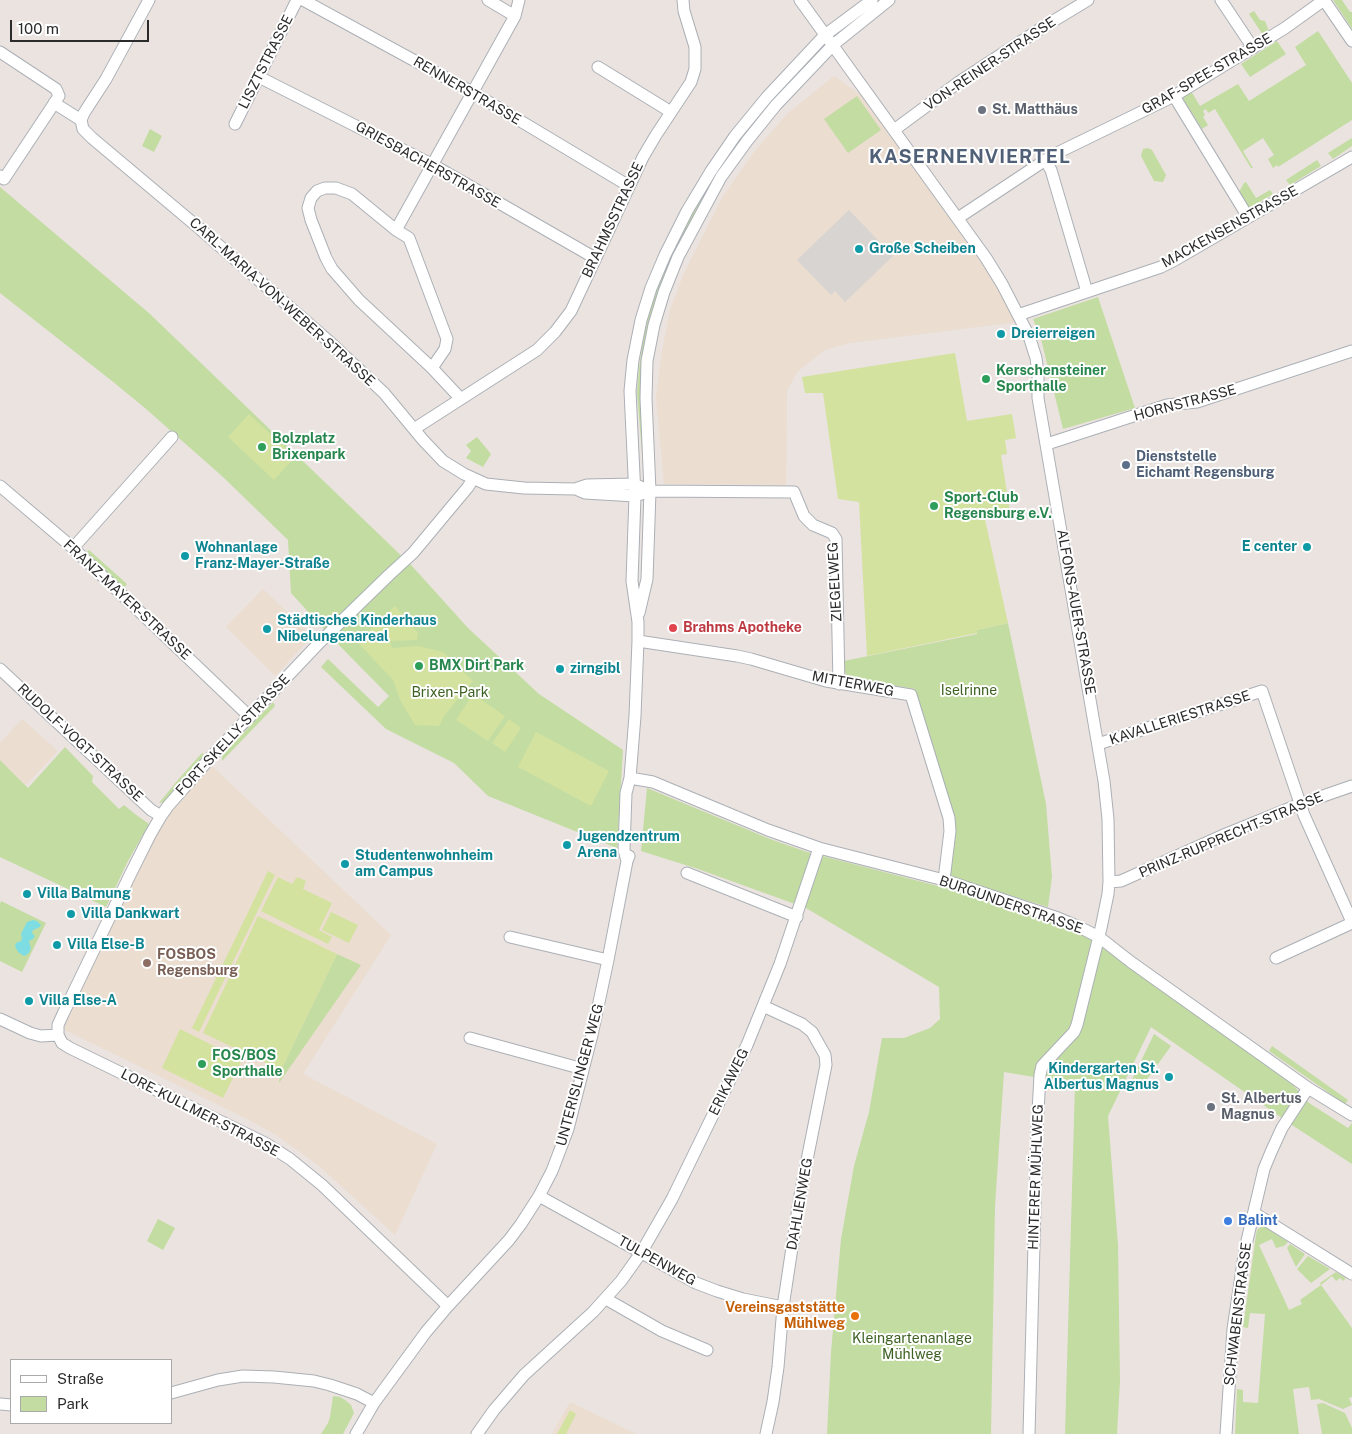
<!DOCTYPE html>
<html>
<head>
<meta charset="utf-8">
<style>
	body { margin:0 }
	#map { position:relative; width:1352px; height:1434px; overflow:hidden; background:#ebe3df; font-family:"Public Sans",sans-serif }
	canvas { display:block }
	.legend { position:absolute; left:10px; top:1359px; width:162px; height:65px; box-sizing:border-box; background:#fff; border:1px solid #aaa; margin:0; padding:6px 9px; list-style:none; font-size:15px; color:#2b2b2b }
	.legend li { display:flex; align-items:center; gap:10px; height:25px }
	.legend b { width:25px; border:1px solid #aaa }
	.scale { position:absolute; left:10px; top:20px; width:139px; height:22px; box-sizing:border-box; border:2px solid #2b2b2b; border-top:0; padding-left:6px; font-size:15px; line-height:18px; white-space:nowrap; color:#2b2b2b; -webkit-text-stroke:4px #fff; paint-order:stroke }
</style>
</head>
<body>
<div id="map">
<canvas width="1352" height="1434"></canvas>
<ul class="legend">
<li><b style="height:6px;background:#fff"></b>Straße</li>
<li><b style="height:14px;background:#c2dca2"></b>Park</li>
</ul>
<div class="scale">100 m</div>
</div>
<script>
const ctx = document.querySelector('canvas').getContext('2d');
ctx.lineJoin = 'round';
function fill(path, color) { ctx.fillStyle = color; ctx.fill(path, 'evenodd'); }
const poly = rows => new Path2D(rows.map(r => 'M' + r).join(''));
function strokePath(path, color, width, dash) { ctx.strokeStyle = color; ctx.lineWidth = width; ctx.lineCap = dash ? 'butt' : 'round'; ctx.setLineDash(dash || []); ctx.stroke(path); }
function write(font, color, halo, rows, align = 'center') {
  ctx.font = font + ' "Public Sans",sans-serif'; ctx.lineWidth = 4; ctx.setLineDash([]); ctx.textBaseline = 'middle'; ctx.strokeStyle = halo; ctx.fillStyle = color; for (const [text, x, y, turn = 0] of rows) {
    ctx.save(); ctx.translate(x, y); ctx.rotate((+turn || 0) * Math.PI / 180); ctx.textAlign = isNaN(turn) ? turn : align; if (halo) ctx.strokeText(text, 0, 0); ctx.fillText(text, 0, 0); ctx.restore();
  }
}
const education = poly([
	[834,76,861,95,1003,293,1017,322,849,343,825,350,797,372,787,391,786,485,664,484,656,398,661,357,670,310,684,273,723,196,754,152,788,113],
	[263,589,312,636,275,676,226,627],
	[22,719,58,751,26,785,0,760,0,743],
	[211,765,391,935,303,1074,437,1144,395,1235,318,1165,276,1135,247,1119,65,1030,65,1022,158,830,177,803],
	[570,1402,636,1434,552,1434]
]);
const green = poly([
	[1333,0,1342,0,1350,12,1352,12,1352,29],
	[1254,11,1260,20,1265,21,1269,31,1263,35,1249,14],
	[1318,31,1352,83,1352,120,1278,167,1277,165,1273,168,1268,159,1274,155,1263,138,1243,151,1253,168,1251,168,1215,109,1208,113,1206,109,1203,111,1205,115,1203,117,1208,125,1202,129,1182,97,1191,91,1200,106,1238,84,1249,101,1306,65,1295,47],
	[1277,41,1286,54,1250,77,1241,64],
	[811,56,813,58,729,157,700,204,676,250,653,313,645,464,643,464,637,393,639,368,642,347,649,313,655,292,667,262,693,212,717,170,752,122],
	[857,96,881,130,848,153,824,119],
	[150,129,162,136,154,152,142,146],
	[1352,138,1352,146,1333,159,1328,153],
	[1148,148,1152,150,1166,175,1163,182,1154,181,1141,156,1143,149],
	[1317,160,1321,166,1290,185,1286,180],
	[1246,182,1256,198,1270,190,1273,194,1249,208,1239,192,1244,183],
	[0,187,150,314,412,566,468,628,539,694,623,750,617,848,488,796,454,763,386,729,321,667,328,659,378,707,389,696,336,642,333,645,333,639,291,593,288,540,223,477,145,408,112,381,0,293],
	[1098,297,1135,408,1063,429,1041,339,1033,319],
	[477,437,491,454,483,467,466,458,471,451,466,445],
	[89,550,127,584,124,588,90,556,87,551],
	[1008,623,1046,804,1052,877,1048,907,950,877,956,832,954,819,915,689,847,677,845,672,844,661,977,634,977,630],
	[273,702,275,706,222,761,222,755],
	[65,747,93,776,92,782,119,809,124,805,135,814,149,824,128,861,106,907,0,857,0,760,28,788],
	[203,753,205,756,183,780,168,798,165,802,159,803,177,781,201,754],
	[647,788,770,839,807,852,984,898,1074,930,1089,938,1293,1085,1309,1103,1348,1128,1352,1123,1352,1164,1295,1127,1151,1027,1108,1116,1118,1245,1120,1381,1117,1434,1065,1434,1075,1084,1004,1072,995,1206,991,1434,827,1434,831,1352,841,1239,854,1166,869,1112,882,1038,904,1038,930,1028,940,1019,939,987,806,908,698,869,641,851],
	[1,901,46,923,22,972,0,961,0,904],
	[337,954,361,965,279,1083,281,1070],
	[1154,1034,1171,1046,1140,1089,1131,1082],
	[1272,1046,1348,1100,1345,1104,1269,1051],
	[158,1219,175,1228,163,1250,147,1241],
	[1261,1227,1266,1227,1288,1242,1284,1246,1276,1248,1272,1239,1259,1245,1289,1310,1302,1304,1300,1300,1321,1285,1320,1283,1336,1272,1346,1278,1343,1281,1340,1278,1336,1281,1332,1276,1321,1285,1352,1328,1352,1397,1349,1398,1352,1405,1343,1409,1319,1399,1311,1400,1309,1387,1293,1389,1299,1434,1235,1434,1237,1389,1243,1390,1243,1402,1258,1403,1265,1314,1250,1313,1248,1328,1243,1327,1256,1235,1257,1230],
	[1290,1244,1305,1254,1296,1267,1287,1248],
	[1308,1256,1330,1269,1311,1283,1297,1269],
	[333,1396,340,1397,345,1400,351,1405,354,1413,343,1434,321,1434,328,1423,330,1417],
	[1323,1403,1345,1413,1352,1428,1352,1434,1322,1434,1317,1404]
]);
const pitch = poly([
	[955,353,967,421,1012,414,1016,438,1005,440,1007,454,1001,455,1010,511,984,515,1008,623,977,630,977,633,867,656,859,502,838,499,823,393,805,393,802,377],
	[249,414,295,457,274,480,228,437],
	[395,606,418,633,417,640,390,641,392,648,418,646,443,652,473,681,444,716,439,726,415,725,400,700,393,680,357,642],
	[473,694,505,716,488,741,456,720],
	[509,719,521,728,505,752,492,743],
	[536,732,609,771,591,806,518,767],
	[268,871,275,875,199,1032,192,1028],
	[278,877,292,884,297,877,306,881,303,889,332,903,319,930,332,937,328,944,261,911],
	[331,912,358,925,349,943,322,930],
	[258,916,337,954,281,1070,203,1033],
	[180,1029,242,1060,223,1098,162,1068],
	[570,1410,576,1414,566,1434,557,1434]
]);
const plaza = poly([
	[849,210,893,256,845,302,835,291,831,295,797,260]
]);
const water = poly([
	[33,920,37,921,41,925,40,927,33,930,32,933,35,936,33,939,29,941,31,949,28,954,24,956,18,952,15,946,16,943,21,941,22,937,21,934,27,922]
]);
const minor = poly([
	[303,0,472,92,629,186],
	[488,0,515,16],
	[800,0,986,258,1002,284,1029,336,1036,358,1038,373,1038,398,1104,781,1108,819,1109,882,1108,894,1101,928,1077,1025,1074,1032,1042,1066,1040,1075,1037,1130,1029,1434],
	[1221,0,1253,48],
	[1324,0,1352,41],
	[0,52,56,89,59,96,4,179,0,176],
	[598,67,671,112],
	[259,77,433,165,595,258],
	[1174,96,1248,217],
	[54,103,81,120,83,129,92,138,199,228,332,344,384,393,423,440,443,461,464,474,486,484,524,488,575,489,587,485,634,484,650,491],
	[81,120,84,113,106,79,149,0],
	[235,124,297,0],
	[894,130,959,82,1040,29,1088,0],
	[1045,160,1051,170,1087,292],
	[325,188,336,188,352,194,396,230,409,238,447,339,445,349,432,368,359,300,332,269,326,258,311,220,308,208,311,198,317,191,325,188],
	[958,218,1053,155,1174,96,1285,28,1324,0],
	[396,230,515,16,519,0],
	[1018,315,1161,267,1175,260,1352,157],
	[432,368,461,399],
	[414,429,537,350,555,332,571,311,643,157,656,135,691,82,695,69,695,47,684,11,683,0],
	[1047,444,1167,405,1197,402,1352,351],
	[0,486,73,548,250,717],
	[578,490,585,493,635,496,650,491,794,492,804,516,813,525,832,533,836,539,839,684],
	[73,548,172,437],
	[639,613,647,579,650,491,646,398,647,361,654,325,664,292,678,257,721,177,747,141,776,105,833,45,889,0],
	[638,641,737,656,751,659,826,681,911,695,949,818,950,831,944,880],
	[0,669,151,810,161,816],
	[1098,744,1262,691,1304,815,1352,922],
	[630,778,653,782,768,830,819,848,944,880,1058,918,1077,926,1099,937,1131,962,1308,1088,1352,1115],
	[627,861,624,850,626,793,630,778,635,716,638,641,638,622,632,581,635,496,630,391,633,360,641,320,651,288,665,255,687,211,711,171,735,136,767,97,811,50,825,35,872,0],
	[687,873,797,917],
	[1109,882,1121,881,1226,834,1300,804,1352,786],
	[510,937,608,960],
	[1276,958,1352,923],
	[763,1006,802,1024,812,1032,825,1055,826,1065,800,1195,783,1307,778,1367,773,1402,766,1434],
	[0,1019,30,1033,41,1036,58,1035],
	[470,1038,583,1069],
	[539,1196,696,1283,717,1291,743,1299,783,1307],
	[1254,1213,1352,1274],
	[606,1299,662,1331,707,1350],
	[448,1306,322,1185,290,1159,265,1143,70,1048,62,1043,58,1035,58,1025,63,1014,130,875,150,835,161,816,168,806,211,757,320,642,389,575,413,553,468,487,473,479],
	[171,1393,218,1380,243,1376,274,1377,314,1381,330,1385,357,1394,374,1403],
	[0,1404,11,1405],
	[356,1434,374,1403,426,1332,448,1306,509,1240,521,1224,539,1196,552,1171,568,1129,592,1035,608,960,627,861,629,856],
	[477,1434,494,1410,524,1375,593,1312,621,1281,641,1253,672,1199,747,1045,780,964,819,848],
	[1226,1434,1233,1329,1245,1249,1264,1169,1271,1152,1282,1128,1308,1088]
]);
const markers = [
	[982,110,5,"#6b7280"],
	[859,249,5,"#0f9aa8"],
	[1001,334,5,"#0f9aa8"],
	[986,379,5,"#2e9e5b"],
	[262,447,5,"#2e9e5b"],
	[1126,465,5,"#5c6f8a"],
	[934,506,5,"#2e9e5b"],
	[1307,547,5,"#0f9aa8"],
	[185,556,5,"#0f9aa8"],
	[673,628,5,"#e0444e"],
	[267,629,5,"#0f9aa8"],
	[419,666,5,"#2e9e5b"],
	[560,669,5,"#0f9aa8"],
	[567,845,5,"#0f9aa8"],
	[345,864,5,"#0f9aa8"],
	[27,894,5,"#0f9aa8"],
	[71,914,5,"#0f9aa8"],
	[57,945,5,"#0f9aa8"],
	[147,963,5,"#8d6e63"],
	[29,1001,5,"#0f9aa8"],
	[202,1064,5,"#2e9e5b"],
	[1169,1077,5,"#0f9aa8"],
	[1211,1107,5,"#6b7280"],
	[1228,1221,5,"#3f7fe0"],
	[855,1316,5,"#e8710a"]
];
const streetNames = [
	["LISZTSTRASSE",266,62,-63],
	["VON-REINER-STRASSE",990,64,-34],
	["GRAF-SPEE-STRASSE",1207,74,-30],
	["RENNERSTRASSE",467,91,30],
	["GRIESBACHERSTRASSE",428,165,29],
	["BRAHMSSTRASSE",613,220,-65],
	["MACKENSENSTRASSE",1230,227,-29],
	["CARL-MARIA-VON-WEBER-STRASSE",282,302,42],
	["HORNSTRASSE",1185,403,-15],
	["ZIEGELWEG",835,582,-93],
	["FRANZ-MAYER-STRASSE",127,600,43],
	["ALFONS-AUER-STRASSE",1076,612,80],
	["MITTERWEG",853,684,11],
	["KAVALLERIESTRASSE",1180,718,-18],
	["FORT-SKELLY-STRASSE",233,735,-47],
	["RUDOLF-VOGT-STRASSE",80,743,43],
	["PRINZ-RUPPRECHT-STRASSE",1231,835,-23],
	["BURGUNDERSTRASSE",1011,905,19],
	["UNTERISLINGER WEG",580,1075,-75],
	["ERIKAWEG",729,1082,-64],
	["LORE-KULLMER-STRASSE",200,1113,27],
	["HINTERER MÜHLWEG",1036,1177,-88],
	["DAHLIENWEG",800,1204,-80],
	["TULPENWEG",657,1261,29],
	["SCHWABENSTRASSE",1238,1314,-83]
];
const worshipNames = [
	["St. Matthäus",992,110],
	["St. Albertus",1221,1099],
	["Magnus",1221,1115]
];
const cultureNames = [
	["Große Scheiben",869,249],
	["Dreierreigen",1011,334],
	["E center",1297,547,"right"],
	["Wohnanlage",195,548],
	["Franz-Mayer-Straße",195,564],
	["Städtisches Kinderhaus",277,621],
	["Nibelungenareal",277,637],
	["zirngibl",570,669],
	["Jugendzentrum",577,837],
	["Arena",577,853],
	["Studentenwohnheim",355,856],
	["am Campus",355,872],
	["Villa Balmung",37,894],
	["Villa Dankwart",81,914],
	["Villa Else-B",67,945],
	["Villa Else-A",39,1001],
	["Kindergarten St.",1159,1069,"right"],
	["Albertus Magnus",1159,1085,"right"]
];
const leisureNames = [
	["Kerschensteiner",996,371],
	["Sporthalle",996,387],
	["Bolzplatz",272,439],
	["Brixenpark",272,455],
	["Sport-Club",944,498],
	["Regensburg e.V.",944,514],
	["BMX Dirt Park",429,666],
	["FOS/BOS",212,1056],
	["Sporthalle",212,1072]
];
const serviceNames = [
	["Dienststelle",1136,457],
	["Eichamt Regensburg",1136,473]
];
const healthNames = [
	["Brahms Apotheke",683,628]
];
const parkNames = [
	["Iselrinne",969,691],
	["Brixen-Park",450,693],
	["Kleingartenanlage",912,1339],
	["Mühlweg",912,1355]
];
const educationNames = [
	["FOSBOS",157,955],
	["Regensburg",157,971]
];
const shopNames = [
	["Balint",1238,1221]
];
const foodNames = [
	["Vereinsgaststätte",845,1308],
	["Mühlweg",845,1324]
];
const districtNames = [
	["KASERNENVIERTEL",970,157]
];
fill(education, '#ebddd0');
fill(green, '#c2dca2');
fill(pitch, '#d4e29f');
fill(plaza, '#d8d4d1');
fill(water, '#7edde2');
strokePath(minor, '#abb0b6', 13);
strokePath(minor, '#fff', 11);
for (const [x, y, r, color] of markers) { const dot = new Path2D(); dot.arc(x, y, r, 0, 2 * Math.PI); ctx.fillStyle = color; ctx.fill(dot); strokePath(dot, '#fff', 2); }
write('14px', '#2b2b2b', '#fff', streetNames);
write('bold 14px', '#5b616d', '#fff', worshipNames, 'left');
write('bold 14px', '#0d838f', '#fff', cultureNames, 'left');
write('bold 14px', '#27864d', '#fff', leisureNames, 'left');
write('bold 14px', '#4e5e75', '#fff', serviceNames, 'left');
write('bold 14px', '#be3a42', '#fff', healthNames, 'left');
write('14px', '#3d6122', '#fff', parkNames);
write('bold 14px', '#785e54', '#fff', educationNames, 'left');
write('bold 14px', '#366cbe', '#fff', shopNames, 'left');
write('bold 14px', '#c56008', '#fff', foodNames, 'right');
ctx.letterSpacing = '1px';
write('bold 19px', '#506077', '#fff', districtNames);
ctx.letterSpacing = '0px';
</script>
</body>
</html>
